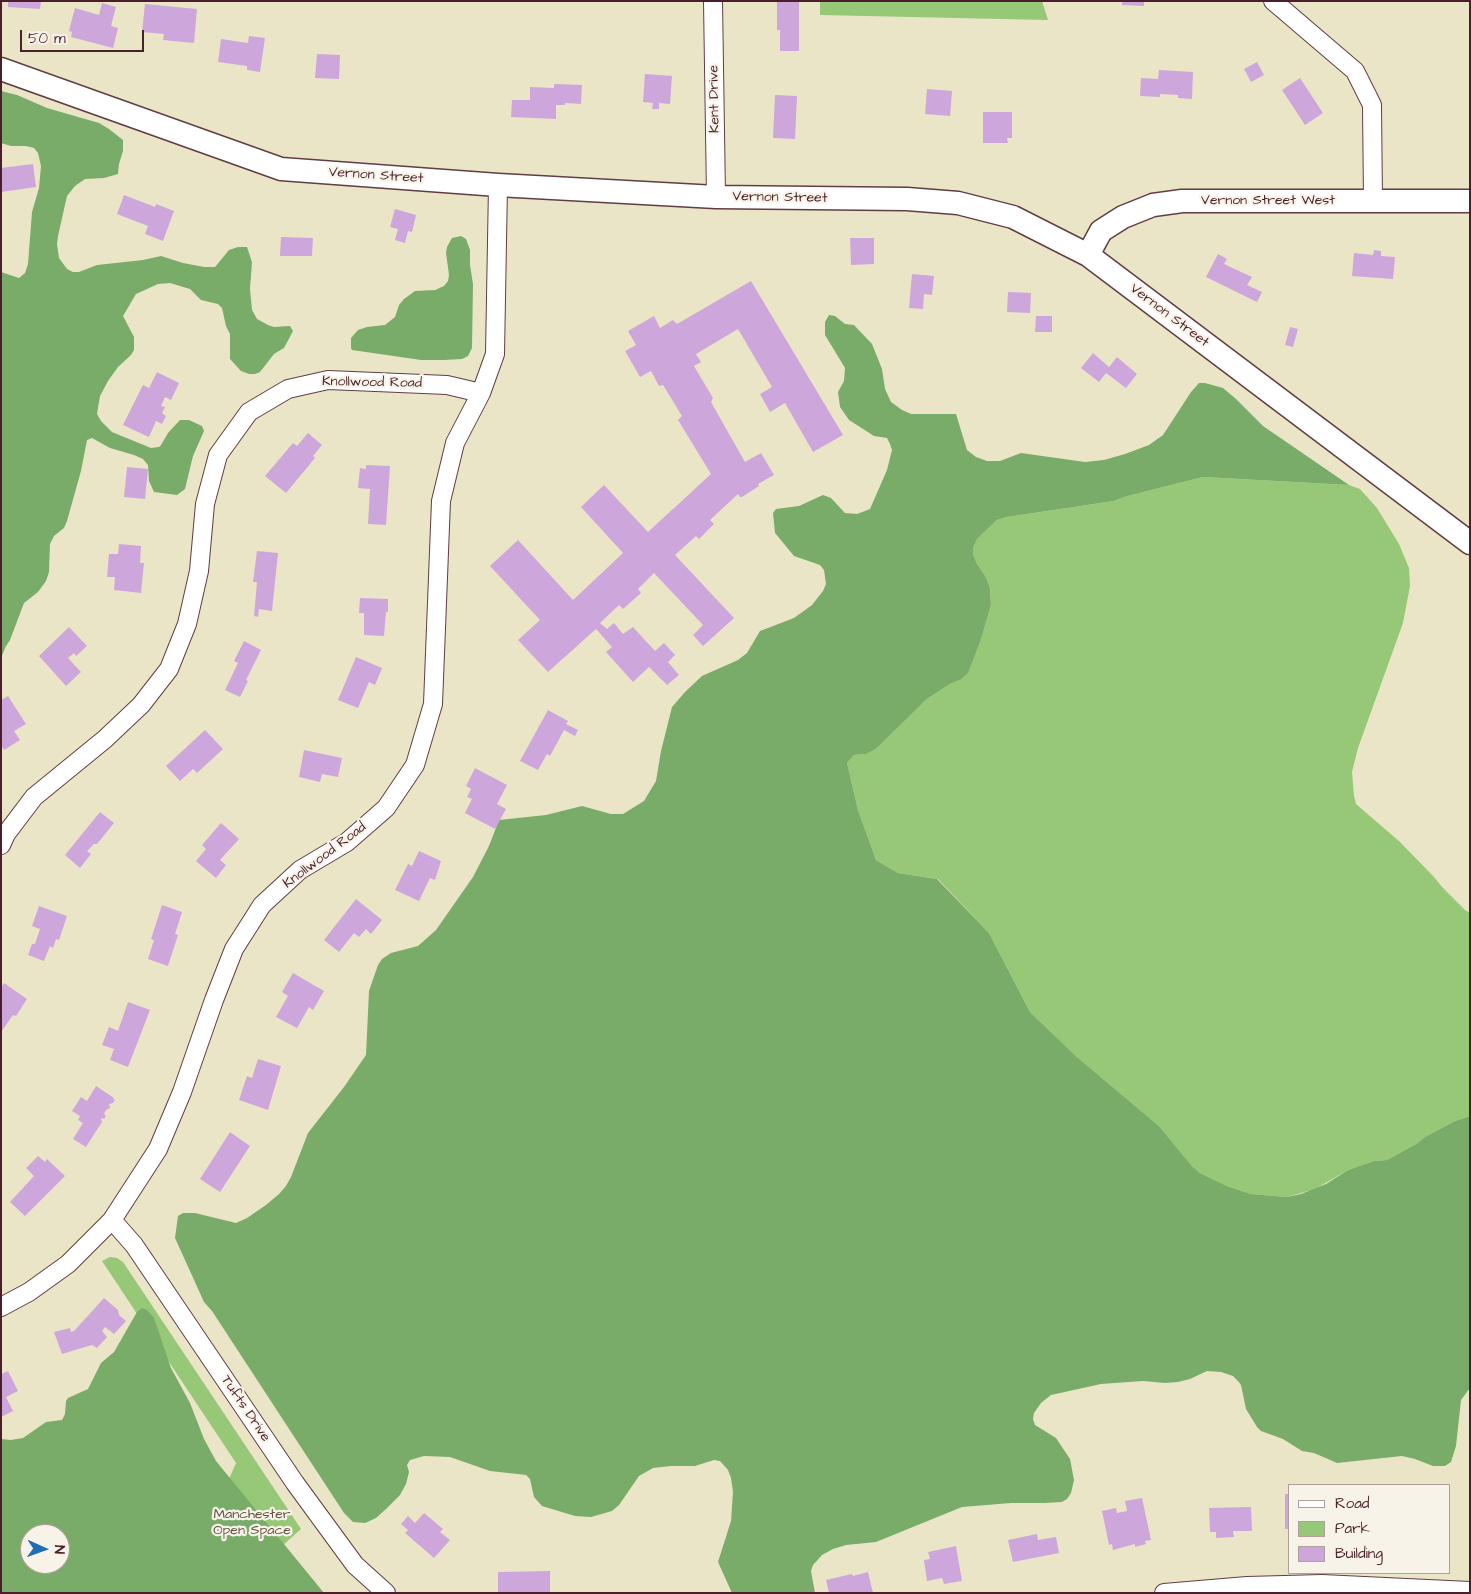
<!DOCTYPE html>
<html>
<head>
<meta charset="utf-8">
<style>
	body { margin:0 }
	#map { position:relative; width:1471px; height:1594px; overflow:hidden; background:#ebe5c8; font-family:"Architects Daughter",sans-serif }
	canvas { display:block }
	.frame { position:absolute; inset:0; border:2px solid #4a1f2b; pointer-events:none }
	.legend { position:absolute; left:1288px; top:1484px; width:162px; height:90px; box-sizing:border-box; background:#f7f3e8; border:1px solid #b29e9c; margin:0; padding:6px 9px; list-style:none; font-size:15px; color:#4a1f2b }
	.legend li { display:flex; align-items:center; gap:10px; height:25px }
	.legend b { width:25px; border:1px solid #b29e9c }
	.north { position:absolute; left:20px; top:1524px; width:50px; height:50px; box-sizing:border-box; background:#f7f3e8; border:1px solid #b29e9c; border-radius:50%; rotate:92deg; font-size:14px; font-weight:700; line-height:20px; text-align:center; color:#4a1f2b }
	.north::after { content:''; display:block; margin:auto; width:18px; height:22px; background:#1f6fb2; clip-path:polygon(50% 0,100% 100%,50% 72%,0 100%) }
	.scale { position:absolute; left:20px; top:30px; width:124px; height:22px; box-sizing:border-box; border:2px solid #4a1f2b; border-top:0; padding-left:6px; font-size:15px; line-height:18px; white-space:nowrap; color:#4a1f2b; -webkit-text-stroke:4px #f7f3e8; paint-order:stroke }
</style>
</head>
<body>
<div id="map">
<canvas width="1471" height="1594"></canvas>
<div class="frame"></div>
<ul class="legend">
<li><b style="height:6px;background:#fff"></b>Road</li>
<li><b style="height:14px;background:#97c877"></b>Park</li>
<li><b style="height:14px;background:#cda7db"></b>Building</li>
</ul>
<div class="north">N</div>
<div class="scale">50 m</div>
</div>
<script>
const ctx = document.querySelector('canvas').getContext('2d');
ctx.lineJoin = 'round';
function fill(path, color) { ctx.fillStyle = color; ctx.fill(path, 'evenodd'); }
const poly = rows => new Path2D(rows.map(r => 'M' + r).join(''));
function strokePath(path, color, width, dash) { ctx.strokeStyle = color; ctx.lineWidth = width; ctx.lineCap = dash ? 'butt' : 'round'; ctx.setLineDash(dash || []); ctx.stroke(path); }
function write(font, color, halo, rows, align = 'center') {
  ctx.font = font + ' "Architects Daughter",sans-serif'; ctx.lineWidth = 4.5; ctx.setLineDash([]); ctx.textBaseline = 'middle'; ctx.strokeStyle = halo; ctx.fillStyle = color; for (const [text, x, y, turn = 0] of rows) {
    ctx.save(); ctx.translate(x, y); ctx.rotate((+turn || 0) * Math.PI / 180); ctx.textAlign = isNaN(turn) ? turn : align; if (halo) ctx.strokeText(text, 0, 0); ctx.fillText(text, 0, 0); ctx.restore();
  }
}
const green = poly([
	[820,1,1042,1,1048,20,820,15],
	[1203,477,1349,485,1360,489,1377,508,1399,544,1409,568,1410,586,1403,623,1358,748,1352,772,1354,796,1356,804,1400,842,1434,877,1443,888,1465,910,1470,913,1470,1116,1455,1121,1425,1137,1416,1144,1387,1160,1374,1161,1348,1170,1315,1189,1287,1197,1251,1194,1227,1186,1200,1173,1192,1166,1159,1126,1077,1057,1030,1012,989,933,938,879,898,873,876,860,858,810,847,763,854,755,866,754,876,749,927,699,950,684,960,680,982,636,991,605,990,588,986,577,977,564,973,554,973,548,977,539,997,520,1007,517,1114,501,1124,497],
	[110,1257,117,1258,123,1262,301,1529,230,1593,1,1593,1,1578,192,1563,236,1463,102,1261]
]);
const forest = poly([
	[1,91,17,95,47,108,99,123,109,129,123,140,123,151,119,164,118,174,104,178,85,179,75,186,67,196,58,236,57,244,59,258,67,269,73,272,79,272,97,265,143,260,161,256,183,263,204,267,215,267,229,250,238,247,247,247,252,262,250,289,252,310,257,319,268,325,274,327,290,326,293,331,284,348,274,354,260,372,255,374,249,374,241,371,230,359,230,334,226,326,222,308,218,304,201,300,190,289,170,283,158,284,136,294,123,316,134,337,134,350,131,355,118,367,108,381,100,396,97,414,101,421,112,432,151,448,159,447,161,445,168,433,180,420,189,420,202,426,204,431,193,456,185,489,177,495,154,492,149,481,148,465,143,459,134,455,110,448,92,438,87,440,81,471,67,521,64,528,54,536,50,544,49,572,46,581,38,592,24,603,10,640,6,646,1,658,1,272,19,278,25,273,28,264,32,212,39,188,41,166,38,153,34,148,26,146,11,146,1,143],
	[461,236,466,239,470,250,470,265,473,284,472,348,468,356,462,359,444,360,421,360,352,350,351,348,351,338,358,330,367,327,385,325,395,317,399,305,404,299,415,291,435,290,444,286,448,281,449,275,446,253,447,247,452,238],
	[829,315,835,316,845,324,854,325,872,344,882,369,885,389,891,402,902,410,911,414,956,414,967,450,976,457,987,461,1000,461,1021,453,1085,462,1104,460,1125,454,1149,445,1163,435,1191,392,1199,383,1205,383,1223,388,1236,399,1263,426,1349,485,1203,477,1124,497,1114,501,1007,517,997,520,977,539,973,548,973,554,977,564,986,577,990,588,991,605,982,636,968,673,960,680,950,684,927,699,876,749,866,754,854,755,847,763,858,810,876,860,898,873,937,879,989,933,1030,1012,1077,1057,1159,1126,1192,1166,1200,1173,1227,1186,1251,1194,1287,1197,1301,1194,1326,1184,1348,1170,1374,1161,1387,1160,1416,1144,1425,1137,1455,1121,1470,1116,1470,1388,1461,1400,1456,1446,1451,1462,1445,1466,1433,1466,1415,1459,1402,1456,1337,1463,1314,1453,1302,1451,1283,1439,1261,1431,1257,1427,1246,1409,1241,1385,1238,1381,1233,1376,1221,1372,1207,1371,1190,1379,1178,1382,1165,1383,1143,1381,1101,1384,1051,1395,1041,1403,1034,1413,1033,1419,1035,1425,1056,1438,1070,1459,1074,1480,1071,1493,1067,1499,1062,1502,1044,1503,1011,1503,962,1507,876,1542,846,1545,833,1549,822,1555,813,1565,811,1571,815,1593,732,1593,718,1562,731,1521,733,1492,731,1478,728,1470,720,1461,714,1460,695,1466,671,1466,653,1468,639,1476,619,1505,612,1511,591,1517,575,1516,542,1506,534,1497,530,1479,526,1475,490,1471,450,1457,424,1456,410,1460,407,1465,409,1472,406,1484,400,1495,386,1509,376,1518,365,1523,353,1522,344,1513,212,1311,204,1302,175,1238,178,1216,183,1213,195,1213,236,1223,247,1218,266,1205,279,1194,286,1186,291,1177,308,1133,344,1087,366,1055,369,991,378,965,382,959,391,953,418,946,436,930,473,877,489,846,499,820,546,815,582,806,611,814,623,814,644,801,656,781,661,751,672,707,685,692,702,676,738,660,747,653,760,631,794,618,812,605,823,591,826,584,824,570,820,565,794,556,775,533,773,513,776,509,799,506,823,495,831,498,845,513,857,514,870,509,887,470,892,450,890,444,887,438,874,436,849,420,840,407,838,392,844,381,845,368,825,335,825,322],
	[142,1308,147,1310,154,1318,171,1368,190,1403,204,1439,216,1461,324,1593,1,1593,1,1439,11,1440,23,1438,46,1422,62,1420,65,1414,66,1401,68,1398,88,1389,101,1363,114,1352,137,1312],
	[30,1534,60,1534,60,1564,30,1564]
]);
const building = poly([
	[8,1,41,1,40,9,8,7],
	[777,1,799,1,799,51,780,51,780,30,777,30],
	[1122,1,1144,1,1144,6,1122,5],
	[102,3,116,7,111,26,118,28,113,48,71,37,72,32,69,31,75,8,99,15],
	[145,4,197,9,194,43,163,40,164,34,142,32],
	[249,36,265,38,260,72,247,70,247,66,218,62,221,39,248,43],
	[317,54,340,55,339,79,315,78],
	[1257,62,1264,75,1251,82,1244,69],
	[1159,70,1193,72,1192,99,1178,98,1178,95,1160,94,1160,97,1140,96,1141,78,1158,79],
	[645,74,672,76,670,104,659,103,659,109,652,109,653,103,643,102],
	[1300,78,1323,113,1305,125,1282,90],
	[554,84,582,85,581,104,565,103,565,105,556,105,556,119,511,117,512,100,530,100,530,87,554,88],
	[927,89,952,91,950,116,925,114],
	[775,95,797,96,795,139,773,138],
	[983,112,1012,112,1012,138,1007,138,1008,143,983,143],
	[33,164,36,187,1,192,1,168],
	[124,195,155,207,156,204,174,211,163,241,145,234,148,226,117,214],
	[395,209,416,215,412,232,408,231,405,243,395,240,398,229,390,227],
	[281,237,313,238,312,256,280,256],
	[850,238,874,238,874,264,851,265],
	[1374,250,1381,251,1381,256,1395,257,1393,279,1352,276,1354,253,1373,255],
	[1218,254,1227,259,1224,264,1252,277,1247,285,1262,292,1257,302,1206,277],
	[912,274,934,276,932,295,924,294,923,309,909,308],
	[751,281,843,435,813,452,785,403,770,412,760,394,772,387,738,329,696,354,701,362,694,366,713,398,711,402,745,462,761,453,774,475,758,484,759,486,742,497,740,497,738,494,710,520,714,524,699,539,696,536,675,555,734,618,703,646,693,635,703,625,654,573,638,589,641,593,623,609,619,605,600,623,607,629,614,623,623,634,633,627,655,651,664,643,675,655,668,662,679,675,667,685,649,667,633,682,606,652,612,647,596,629,548,672,518,640,540,620,490,566,518,540,573,600,623,553,581,507,604,485,648,532,711,474,678,420,682,416,663,385,659,386,651,371,640,377,625,351,636,345,628,331,654,316,660,328,673,320,677,324],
	[1008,292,1031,293,1030,313,1007,312],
	[1036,316,1052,316,1052,332,1035,332],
	[1290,327,1298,329,1293,347,1285,345],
	[1093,353,1109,367,1117,357,1137,374,1126,388,1106,373,1099,382,1081,368],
	[157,372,179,383,171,400,165,397,161,406,165,407,162,413,166,416,162,424,156,421,149,437,123,425,143,385,149,388],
	[308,433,322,445,313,456,315,458,286,493,265,476,293,443,297,446],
	[366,465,390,466,386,525,368,524,370,489,358,488,360,468,366,469],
	[127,467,148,469,145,499,124,497],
	[119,544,141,546,140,563,144,563,141,593,114,590,115,577,107,577,109,554,118,554],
	[257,551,278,553,272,611,259,609,258,617,254,616,257,582,253,582],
	[360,598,388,599,388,612,386,612,384,636,364,635,364,613,359,613],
	[69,627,87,646,76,656,74,653,68,658,81,672,66,686,39,656],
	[244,641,261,650,246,680,248,681,240,697,225,690,238,663,234,661],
	[356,657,382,668,375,685,369,682,358,708,338,700],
	[8,696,26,724,14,731,20,740,4,750,1,745,1,700],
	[548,710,568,721,566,724,578,730,575,736,564,730,550,756,547,754,538,770,520,761],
	[205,730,223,749,197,773,193,769,180,781,166,766],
	[304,750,342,758,338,777,322,774,320,782,299,777],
	[475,768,507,785,497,804,506,809,495,829,465,813,472,799,467,797,471,789,466,786],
	[100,812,114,823,97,844,94,844,87,851,91,854,80,868,65,855],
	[221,823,239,839,220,860,226,865,216,878,196,861,206,849,202,845],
	[419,851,441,861,435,880,430,878,419,901,395,890,408,864,412,866],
	[356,899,382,920,371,934,366,929,359,937,354,933,339,952,324,940],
	[162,905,182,912,175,934,178,935,168,966,148,959,154,940,151,939],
	[39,906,67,916,59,940,56,939,53,948,50,946,44,961,28,955,32,944,35,944,40,929,32,926],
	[293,973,324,991,313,1010,309,1007,297,1028,276,1017,288,996,282,992],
	[4,983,27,999,16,1016,13,1015,1,1032,1,988],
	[128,1002,150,1010,128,1067,110,1060,114,1049,102,1045,109,1027,118,1031],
	[258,1059,281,1066,268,1110,239,1100,247,1076,252,1078],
	[96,1086,114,1098,113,1099,115,1100,113,1103,109,1104,110,1108,106,1110,104,1114,106,1116,104,1119,101,1118,102,1122,86,1147,73,1139,83,1123,78,1120,80,1116,72,1111,81,1097,87,1101],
	[230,1132,250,1146,220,1192,200,1179],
	[38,1156,45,1162,47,1159,65,1176,25,1216,10,1202,34,1176,26,1168],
	[104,1298,118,1310,119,1315,126,1321,114,1334,105,1327,102,1331,107,1337,97,1348,92,1345,62,1354,54,1332,70,1328,71,1332,74,1331],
	[8,1371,18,1391,6,1397,13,1411,1,1417,1,1374],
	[1285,1494,1290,1494,1290,1529,1285,1529],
	[1142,1498,1151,1540,1145,1541,1146,1544,1135,1547,1135,1544,1113,1550,1112,1544,1109,1545,1102,1511,1116,1508,1117,1513,1127,1511,1125,1501],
	[1251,1507,1252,1531,1233,1531,1234,1537,1216,1538,1216,1532,1210,1532,1209,1508],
	[424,1513,443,1529,440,1532,450,1540,434,1558,405,1533,408,1530,401,1524,408,1516,415,1523],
	[1037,1534,1038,1540,1056,1537,1059,1553,1013,1562,1008,1540],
	[956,1546,962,1581,944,1584,942,1578,927,1581,924,1560,930,1559,928,1552],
	[550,1571,550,1593,498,1593,498,1572],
	[868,1572,873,1593,829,1593,826,1580,852,1574,853,1576]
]);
const minor = poly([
	[713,1,716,197],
	[1273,1,1355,71,1372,105,1373,201],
	[1,845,6,834,34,797,105,739,141,705,169,669,187,624,199,571,205,504,218,455,249,412,288,389,328,380,447,385,481,393],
	[112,1220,134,1245,295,1483,355,1565,386,1593],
	[1,1307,29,1292,68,1264,112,1220,158,1149,182,1092,214,1000,234,949,262,905,300,870,347,842,386,808,415,765,433,704,441,501,455,443,481,393,495,354,498,185],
	[1164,1593,1247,1586,1322,1584,1470,1591]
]);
const tertiary = poly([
	[1,69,281,169,498,185,716,197,907,199,958,203,1013,217,1088,255,1470,543],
	[1088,255,1101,231,1123,217,1153,205,1182,201,1470,201]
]);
const streetNames = [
	["Kent Drive",715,99,-91],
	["Vernon Street",376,176,4],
	["Vernon Street",780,198,1],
	["Vernon Street West",1268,201],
	["Vernon Street",1169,316,37],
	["Knollwood Road",372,383,1],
	["Knollwood Road",325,856,-37],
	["Tufts Drive",245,1409,56]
];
const parkNames = [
	["Manchester",252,1515],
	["Open Space",252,1531]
];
fill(green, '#97c877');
fill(forest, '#79ac68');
fill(building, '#cda7db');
strokePath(minor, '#623d43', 20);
strokePath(tertiary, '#623d43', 25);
strokePath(minor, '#fff', 18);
strokePath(tertiary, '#fff', 22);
write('14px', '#4a1f2b', '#f7f3e8', streetNames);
write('14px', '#615242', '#f7f3e8', parkNames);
</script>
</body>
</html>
